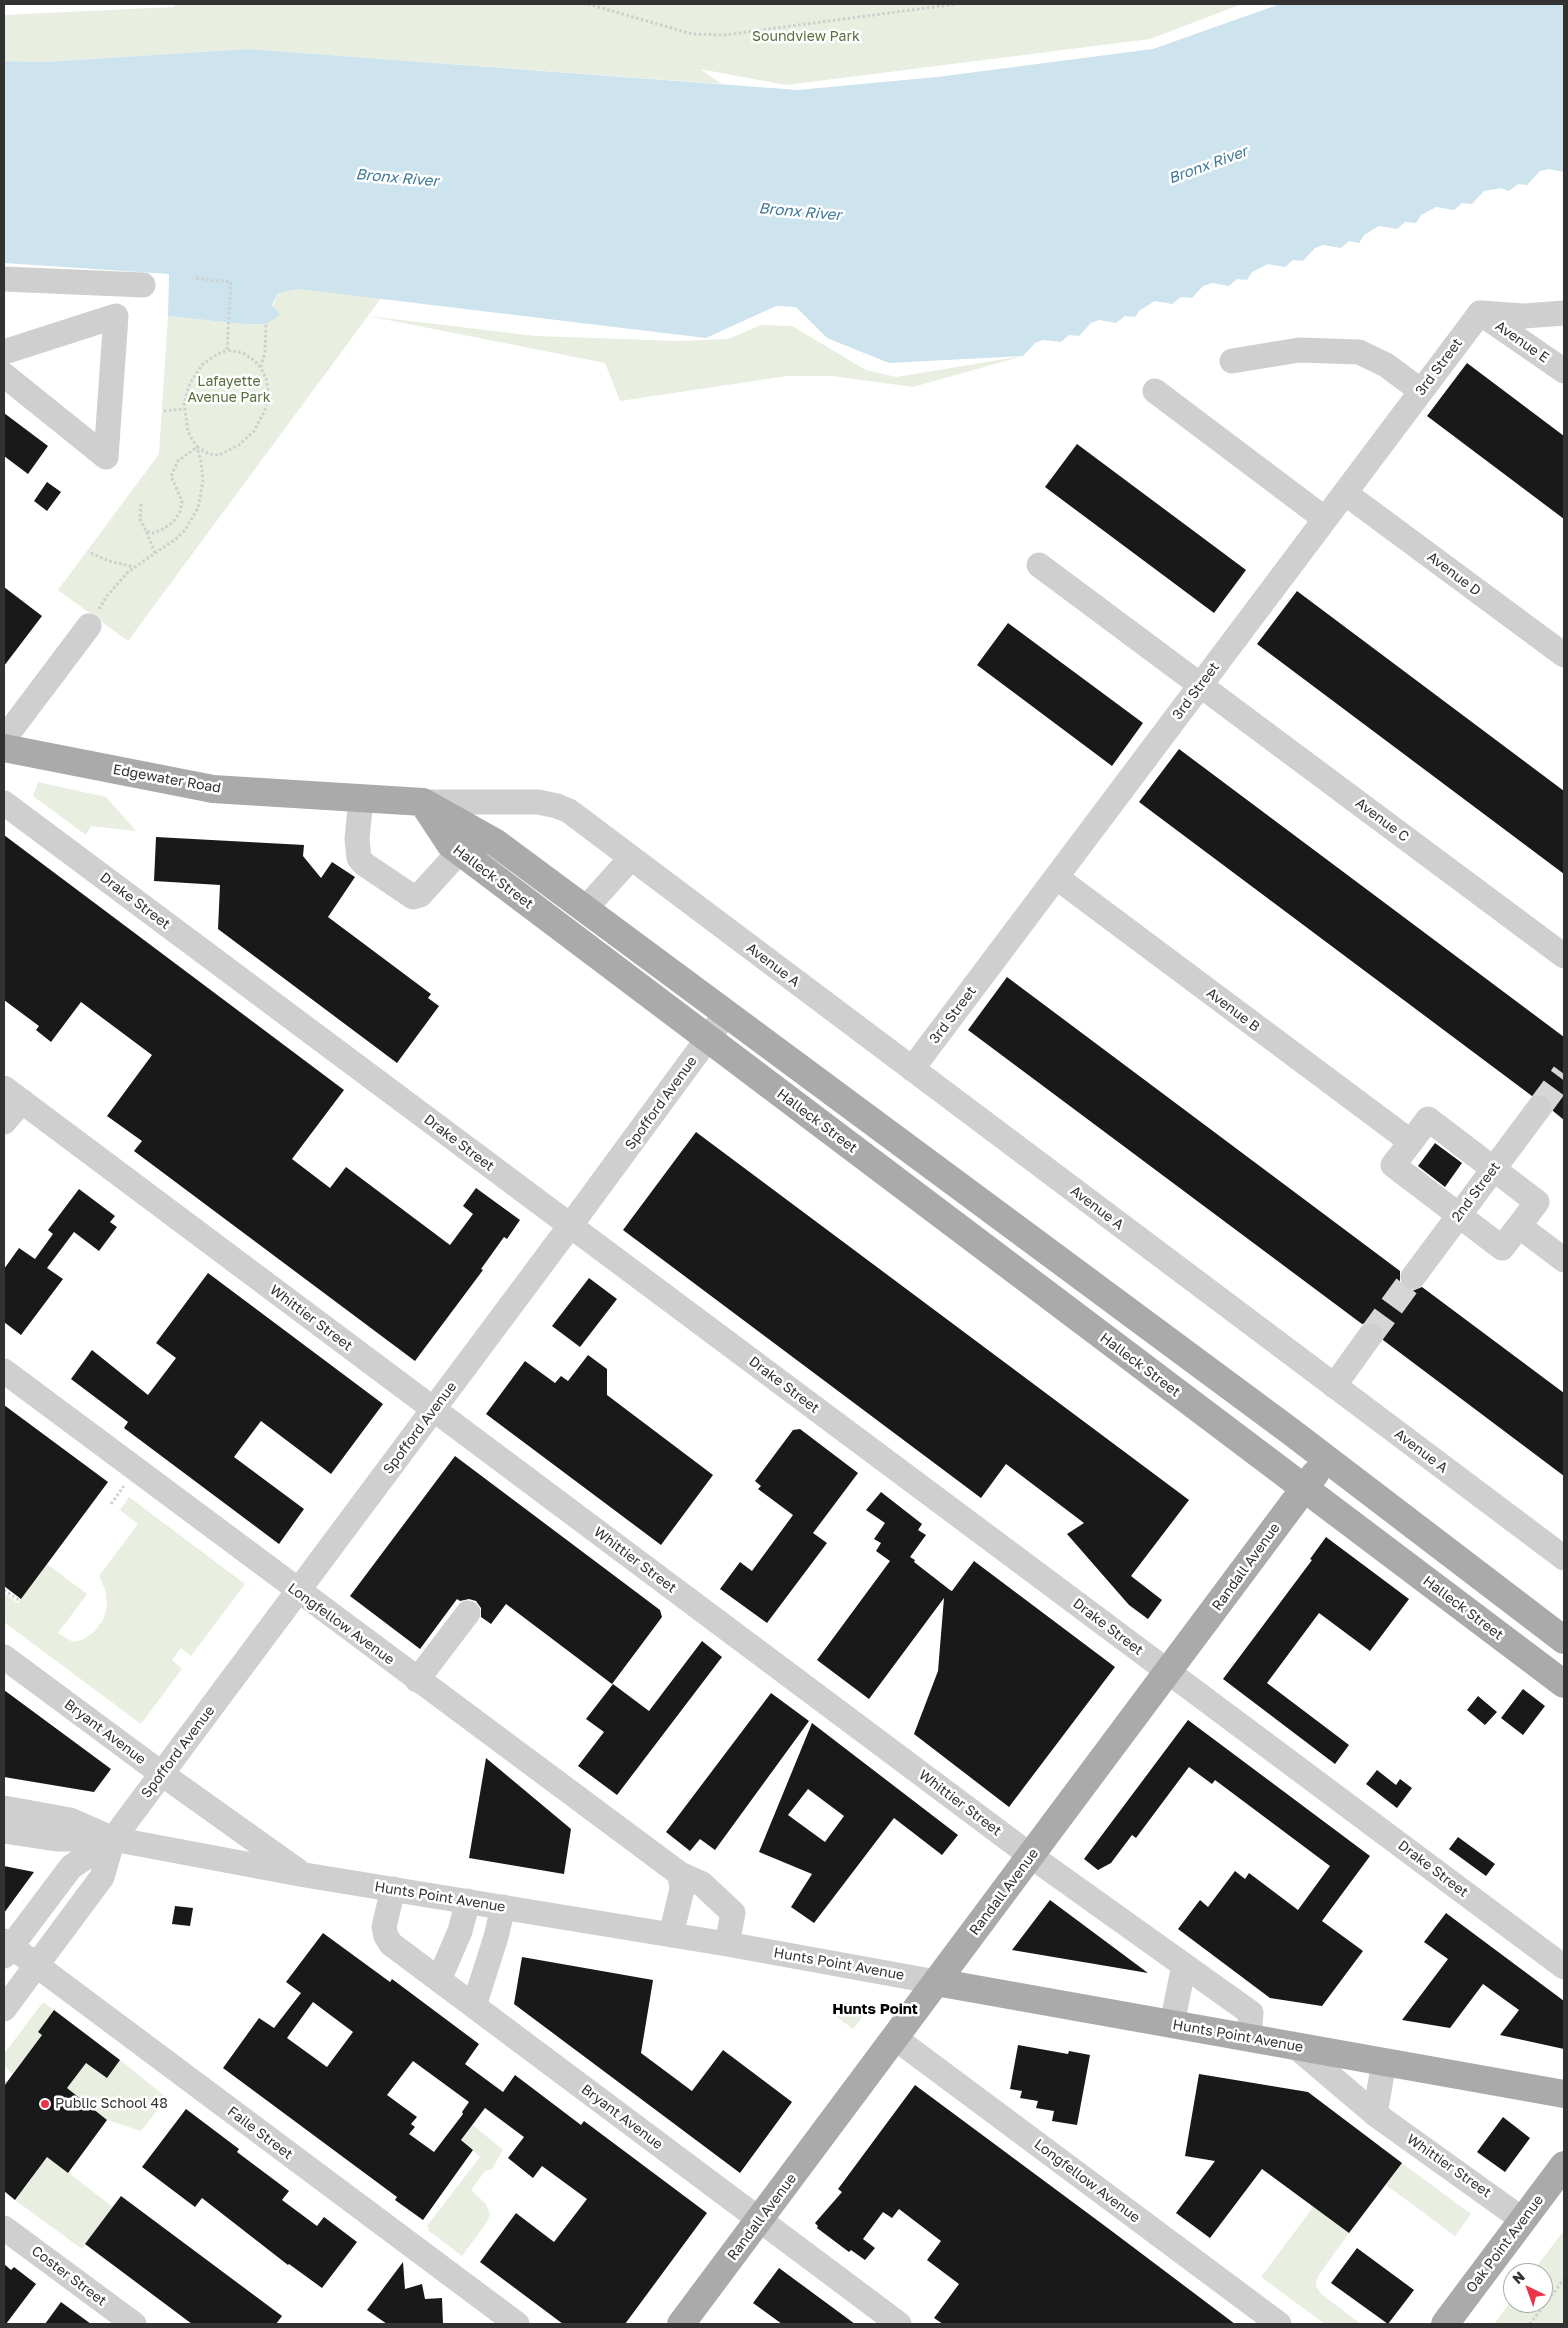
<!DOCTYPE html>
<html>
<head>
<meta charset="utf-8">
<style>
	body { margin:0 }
	#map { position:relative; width:1568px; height:2328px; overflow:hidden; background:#fff; font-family:"Golos Text",sans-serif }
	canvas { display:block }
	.frame { position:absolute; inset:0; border:5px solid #323232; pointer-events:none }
	.north { position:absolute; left:1503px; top:2263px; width:50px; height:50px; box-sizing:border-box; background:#fff; border:1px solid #adadad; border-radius:50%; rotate:318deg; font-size:14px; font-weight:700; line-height:20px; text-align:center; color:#323232 }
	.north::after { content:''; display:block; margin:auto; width:18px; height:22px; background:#e9334a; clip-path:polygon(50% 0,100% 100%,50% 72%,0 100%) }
</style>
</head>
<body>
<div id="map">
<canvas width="1568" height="2328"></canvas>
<div class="frame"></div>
<div class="north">N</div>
</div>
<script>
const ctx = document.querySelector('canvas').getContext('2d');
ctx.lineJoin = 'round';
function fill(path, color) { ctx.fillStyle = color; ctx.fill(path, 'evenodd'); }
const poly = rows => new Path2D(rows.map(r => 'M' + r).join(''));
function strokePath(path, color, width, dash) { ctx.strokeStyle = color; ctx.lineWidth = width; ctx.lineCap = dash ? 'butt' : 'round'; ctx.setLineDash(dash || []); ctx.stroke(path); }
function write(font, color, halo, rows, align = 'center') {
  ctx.font = font + ' "Golos Text",sans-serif'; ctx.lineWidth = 5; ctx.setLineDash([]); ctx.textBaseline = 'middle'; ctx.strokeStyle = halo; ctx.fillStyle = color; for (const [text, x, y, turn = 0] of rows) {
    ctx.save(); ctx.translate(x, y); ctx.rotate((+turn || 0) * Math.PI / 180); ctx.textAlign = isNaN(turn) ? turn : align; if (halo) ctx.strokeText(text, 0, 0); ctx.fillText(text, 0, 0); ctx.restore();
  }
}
const green = poly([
	[175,4,1242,4,1150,39,786,85,700,69,722,84,248,49,44,62,4,61,4,15,174,7],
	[299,289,381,298,368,316,536,336,677,341,728,339,761,325,792,326,866,370,896,377,1023,356,913,387,832,376,787,376,620,401,605,363,368,316,128,641,58,590,159,454,168,316,243,324,266,324,278,293],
	[38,782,106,797,136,831,91,826,86,835,33,796],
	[129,1497,245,1584,191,1656,181,1648,172,1660,182,1669,141,1724,4,1622,4,1593,18,1603,47,1564,87,1594,58,1633,73,1642,82,1640,94,1632,103,1620,107,1607,106,1592,99,1576,138,1524,120,1510],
	[839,2001,861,2005,866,2008,867,2011,853,2029,830,2012],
	[43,2002,54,2010,42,2035,13,2074,4,2066,4,2054],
	[120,2060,167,2098,141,2131,107,2120,67,2088,86,2063,107,2078],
	[473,2125,503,2150,492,2169,485,2171,471,2190,486,2204,490,2214,487,2222,462,2256,428,2230,429,2228,427,2226,480,2157,462,2139],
	[36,2148,113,2207,82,2249,15,2200,32,2178,21,2169],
	[1402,2163,1471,2214,1455,2236,1386,2185],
	[1314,2206,1349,2233,1320,2273,1316,2281,1316,2286,1321,2294,1361,2324,1325,2324,1261,2277],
	[1564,2230,1564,2324,1494,2324,1513,2298,1513,2303,1543,2303,1543,2273,1532,2273]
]);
const water = poly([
	[1280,4,1564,4,1564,172,1549,169,1540,171,1527,185,1518,184,1509,191,1501,188,1484,191,1472,204,1462,203,1454,210,1436,207,1421,215,1416,223,1405,222,1397,229,1379,226,1364,235,1359,243,1349,241,1341,248,1323,245,1315,248,1303,261,1293,260,1285,267,1268,264,1252,272,1247,280,1237,279,1229,286,1212,283,1203,286,1192,298,1181,297,1172,304,1155,301,1140,310,1135,317,1125,316,1116,323,1099,320,1091,323,1079,336,1069,335,1061,342,1043,340,1035,343,1023,356,889,363,827,338,796,307,776,306,706,338,299,289,278,293,272,305,280,315,266,324,243,324,168,316,169,274,4,263,4,61,44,62,248,49,798,90,937,77,1153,49]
]);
const building = poly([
	[1467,363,1564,436,1564,519,1427,416],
	[4,413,48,446,28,474,4,456],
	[1077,444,1246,570,1214,613,1045,487],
	[47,482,61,492,47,511,34,501],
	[4,587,42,616,4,666],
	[1297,591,1564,791,1564,874,1257,644],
	[1008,623,1143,723,1112,766,977,665],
	[1179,749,1564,1037,1564,1120,1553,1111,1552,1103,1548,1097,1540,1094,1532,1096,1139,802],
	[4,835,344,1090,292,1159,330,1188,346,1167,450,1245,473,1214,463,1206,476,1188,520,1220,507,1239,504,1237,481,1269,483,1270,415,1361,134,1151,142,1141,107,1116,152,1055,81,1002,51,1042,36,1030,39,1026,4,1000],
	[156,837,304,845,303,856,321,878,332,862,355,877,328,917,431,994,428,998,439,1006,397,1063,218,929,220,885,154,881],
	[1007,977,1400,1271,1400,1282,1404,1288,1412,1291,1422,1287,1564,1393,1564,1476,1383,1340,1383,1331,1379,1325,1371,1322,1362,1324,968,1030],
	[696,1132,1189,1500,1131,1576,1162,1600,1148,1619,1129,1605,1067,1534,1084,1523,1006,1464,981,1498,623,1230],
	[1435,1143,1462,1163,1445,1187,1418,1166],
	[79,1189,115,1216,110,1222,117,1227,99,1251,74,1232,47,1268,63,1279,21,1335,4,1322,4,1269,19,1248,35,1259,53,1234,48,1230],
	[208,1273,383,1404,331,1474,261,1421,234,1457,304,1509,279,1544,124,1428,128,1422,71,1379,92,1350,148,1395,176,1358,156,1343],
	[589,1278,617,1299,580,1347,552,1326],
	[588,1355,607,1369,607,1395,713,1475,661,1545,486,1414,525,1361,555,1383,561,1376,568,1381],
	[4,1405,108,1482,21,1599,4,1586],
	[800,1429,858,1473,813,1533,827,1543,767,1623,720,1589,740,1562,752,1571,793,1515,758,1489,761,1486,755,1481,793,1430],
	[455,1456,660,1610,662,1617,612,1684,506,1604,491,1624,481,1617,481,1608,476,1601,469,1599,460,1601,457,1599,420,1649,350,1596],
	[881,1492,922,1524,918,1530,926,1535,910,1557,915,1560,914,1562,950,1590,952,1591,974,1561,1115,1667,1009,1807,914,1734,938,1671,944,1598,869,1699,817,1660,890,1561,876,1551,881,1543,874,1539,885,1523,866,1510],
	[1326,1537,1409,1599,1370,1651,1319,1613,1267,1683,1349,1745,1335,1764,1223,1679,1312,1560,1310,1559],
	[702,1641,722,1657,617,1795,578,1766,604,1732,586,1719,613,1684,649,1711],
	[1523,1689,1545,1706,1523,1735,1501,1718],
	[4,1690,111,1769,94,1792,4,1777],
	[771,1693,809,1721,715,1850,700,1839,690,1851,666,1832],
	[1478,1696,1497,1712,1485,1725,1467,1710],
	[1188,1720,1370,1856,1322,1921,1363,1951,1322,2006,1270,1998,1178,1929,1200,1900,1208,1907,1235,1871,1245,1879,1249,1873,1298,1910,1330,1866,1215,1780,1212,1784,1189,1767,1136,1838,1132,1835,1111,1863,1098,1870,1084,1859],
	[812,1723,958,1835,942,1855,894,1818,814,1923,791,1907,812,1874,759,1852],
	[808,1789,844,1816,825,1842,788,1815],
	[486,1758,571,1829,564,1874,469,1858],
	[1377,1770,1396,1785,1400,1779,1412,1788,1397,1808,1366,1784],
	[1458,1837,1495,1864,1486,1876,1449,1849],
	[4,1866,34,1872,4,1913],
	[1050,1900,1148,1973,1012,1950],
	[175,1906,193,1908,190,1926,172,1924],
	[1446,1913,1564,2001,1564,2049,1500,2035,1519,2010,1483,1984,1450,2028,1402,2020,1448,1959,1424,1942],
	[323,1933,390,1982,392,1979,479,2044,465,2064,503,2092,515,2075,581,2125,584,2121,707,2213,625,2324,563,2324,480,2262,516,2213,554,2242,587,2199,542,2166,533,2178,508,2158,524,2137,485,2108,461,2140,473,2150,423,2220,395,2200,397,2197,223,2068,259,2018,274,2028,301,1993,286,1982],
	[313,2002,353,2032,327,2067,287,2038],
	[413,2061,469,2102,462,2112,463,2114,434,2152,409,2134,415,2127,411,2124,417,2117,387,2095],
	[522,1957,653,1980,641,2053,692,2091,723,2050,792,2102,740,2173,514,2004],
	[54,2010,120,2060,107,2078,86,2063,67,2088,107,2120,68,2173,47,2157,15,2200,4,2191,4,2086,42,2035,38,2032],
	[1018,2045,1068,2054,1069,2051,1090,2055,1077,2125,1052,2121,1054,2111,1036,2108,1038,2101,1020,2098,1022,2091,1010,2089],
	[1199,2074,1308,2092,1402,2163,1349,2233,1262,2169,1210,2238,1176,2213,1215,2161,1185,2156],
	[915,2085,1109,2229,1235,2324,943,2324,934,2318,959,2284,927,2260,941,2241,899,2209,892,2218,883,2212,863,2239,875,2248,865,2260,851,2250,849,2252,817,2228,818,2226,815,2223,842,2192,838,2189],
	[186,2109,239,2149,237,2152,289,2191,282,2200,317,2226,324,2217,357,2242,322,2288,289,2264,288,2265,202,2198,195,2207,142,2167],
	[1503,2117,1530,2138,1505,2172,1477,2152],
	[121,2196,282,2316,276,2324,192,2324,85,2244],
	[1357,2248,1414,2290,1388,2324,1331,2283],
	[403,2262,405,2289,422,2284,425,2299,442,2298,443,2324,387,2324,367,2310],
	[4,2264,11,2270,14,2267,36,2284,6,2324,4,2324],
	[779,2268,855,2324,782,2324,753,2303],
	[61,2302,91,2324,45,2324]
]);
const minorTunnel = poly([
	[1539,1108,1564,1074],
	[1370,1336,1413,1277]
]);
const path = poly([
	[588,4,692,34,724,35,956,4],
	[261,367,265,351,266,324],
	[164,411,184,409],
	[141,504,140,519,146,531],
	[91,553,109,561,134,567],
	[155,553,146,531,153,533,163,529,173,522,180,512,182,501,171,476,178,461,197,447,209,454,219,455,239,445,254,431,265,410,268,390,266,378,261,368,255,361,243,353,227,350],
	[99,609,107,596,129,571,176,539,185,530,198,508,203,481,201,462,197,447,188,432,184,403,190,383,202,365,214,356,227,350,231,282,193,278],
	[111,1504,124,1486],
	[4,1590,20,1601],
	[4,2082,6,2083],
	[1530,2324,1564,2279]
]);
const minor = poly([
	[4,279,143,285],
	[1480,313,1564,371],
	[1480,313,1524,316,1564,313],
	[4,352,116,316,106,457,4,375],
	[1232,361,1299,350,1359,352,1386,365,1421,391],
	[1155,391,1325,519],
	[1345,493,1564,655],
	[1039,565,1564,956],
	[4,739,89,626],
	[361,799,357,839,359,858,364,864,413,897,420,895,459,852],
	[423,802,538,802,557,806,569,811,1564,1558],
	[4,803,1564,1967],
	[1056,877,1411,1142,1393,1165,1502,1248,1519,1226,1564,1260],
	[585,909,631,858],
	[912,1069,1480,313],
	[4,1088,1031,1856,1251,2013,1249,2038],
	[4,1122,22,1101],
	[1411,1142,1428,1119,1537,1202,1519,1226],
	[1413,1277,1539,1108],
	[4,1371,680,1874,702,1884,733,1913,727,1944],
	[1334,1386,1370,1336],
	[4,1657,162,1774,298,1871],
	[417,1680,468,1613],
	[4,1808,70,1820,104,1835],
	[4,1831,56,1839,113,1839,305,1875,727,1944,936,1982],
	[393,1889,384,1927,386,1936,391,1944,899,2324],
	[671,1935,682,1889,680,1874],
	[4,1941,517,2324],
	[4,1956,71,1867,113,1839,570,1226,725,1015],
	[439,1980,460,1931,468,1901],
	[474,2006,496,1937,503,1907],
	[4,2009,102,1877,113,1839],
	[1172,2024,1184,1965],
	[895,2038,1279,2324],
	[1295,2046,1375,2114,1523,2220],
	[1375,2114,1384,2062],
	[4,2228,134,2324]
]);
const major = poly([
	[4,748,213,789,423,802,496,843,1290,1431,1564,1640],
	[425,806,450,844,1564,1684],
	[936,1982,1564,2094],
	[681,2324,1315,1474],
	[1445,2324,1564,2165]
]);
const markers = [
	[45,2104,5,"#e9334a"]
];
const parkNames = [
	["Soundview Park",806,37],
	["Lafayette",229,382],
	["Avenue Park",229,398]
];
const streetNames = [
	["Avenue E",1522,342,35],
	["3rd Street",1439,367,-53],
	["Avenue D",1454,574,37],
	["3rd Street",1196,691,-53],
	["Edgewater Road",167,779,10],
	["Avenue C",1382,820,37],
	["Halleck Street",493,877,37],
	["Drake Street",135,901,37],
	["Avenue A",773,965,37],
	["Avenue B",1233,1010,37],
	["3rd Street",953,1015,-53],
	["Spofford Avenue",661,1103,-54],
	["Halleck Street",817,1121,37],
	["Drake Street",459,1143,37],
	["2nd Street",1476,1192,-53],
	["Avenue A",1097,1208,37],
	["Whittier Street",311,1318,37],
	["Halleck Street",1140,1365,37],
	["Drake Street",784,1385,37],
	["Spofford Avenue",420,1428,-53],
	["Avenue A",1421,1451,37],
	["Whittier Street",635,1560,37],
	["Randall Avenue",1246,1567,-54],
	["Halleck Street",1463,1608,37],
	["Longfellow Avenue",341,1624,36],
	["Drake Street",1108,1627,37],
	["Bryant Avenue",105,1732,37],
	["Spofford Avenue",178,1752,-53],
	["Whittier Street",960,1803,37],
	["Drake Street",1433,1869,37],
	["Randall Avenue",1004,1892,-53],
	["Hunts Point Avenue",440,1897,9],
	["Hunts Point Avenue",839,1964,10],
	["Hunts Point Avenue",1238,2036,10],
	["Bryant Avenue",622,2117,37],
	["Faile Street",260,2133,37],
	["Whittier Street",1449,2166,35],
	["Longfellow Avenue",1087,2181,37],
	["Randall Avenue",762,2217,-53],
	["Oak Point Avenue",1505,2244,-53],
	["Coster Street",69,2276,37]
];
const poiNames = [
	["Public School 48",55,2104]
];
const waterNames = [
	["Bronx River",1208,165,-20],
	["Bronx River",397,178,5],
	["Bronx River",800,212,5]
];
const neighbourhoodNames = [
	["Hunts Point",875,2009]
];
fill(green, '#e8eee0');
fill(water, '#cde3ee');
fill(building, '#191919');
strokePath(minorTunnel, '#d6d6d6', 25, [25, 12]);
strokePath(path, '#cfcfcf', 3, [2.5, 2.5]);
strokePath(minor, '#cfcfcf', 25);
strokePath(major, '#aaa', 28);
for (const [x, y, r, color] of markers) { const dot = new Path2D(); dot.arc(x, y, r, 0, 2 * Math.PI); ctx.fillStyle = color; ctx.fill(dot); strokePath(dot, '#fff', 2); }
write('14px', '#576f3d', '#fff', parkNames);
write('14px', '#323232', '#fff', streetNames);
write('14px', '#323232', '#fff', poiNames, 'left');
write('italic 15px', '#3d7897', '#fff', waterNames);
write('bold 15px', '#000', '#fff', neighbourhoodNames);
</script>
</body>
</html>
